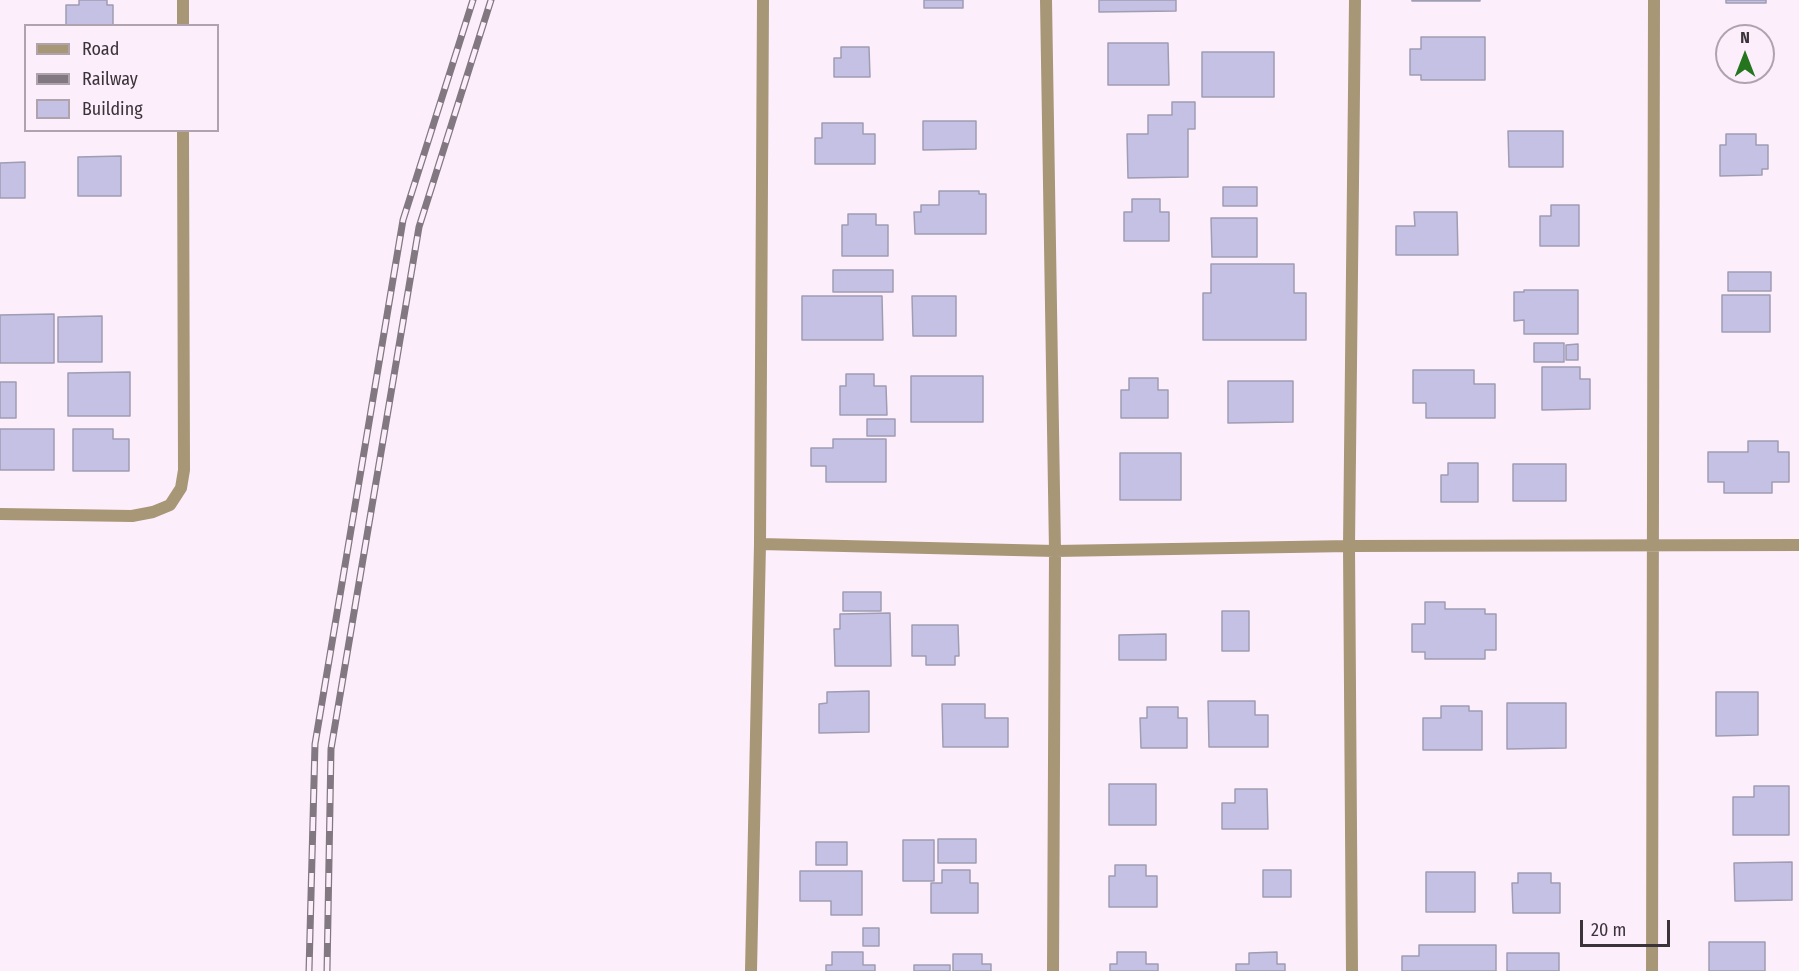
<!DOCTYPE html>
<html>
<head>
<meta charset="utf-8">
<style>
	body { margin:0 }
	#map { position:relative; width:1799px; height:971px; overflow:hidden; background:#fdeefc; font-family:"Fira Sans Condensed",sans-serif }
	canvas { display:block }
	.legend { position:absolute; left:24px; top:24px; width:195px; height:108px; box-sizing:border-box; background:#fdeefc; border:2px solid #afa3ae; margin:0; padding:8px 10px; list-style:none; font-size:18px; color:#3a333a }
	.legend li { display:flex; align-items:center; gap:12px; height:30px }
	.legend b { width:30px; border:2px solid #afa3ae }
	.north { position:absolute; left:1715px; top:24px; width:60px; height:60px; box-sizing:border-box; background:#fdeefc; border:2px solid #afa3ae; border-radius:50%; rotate:0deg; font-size:16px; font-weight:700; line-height:24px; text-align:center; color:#3a333a }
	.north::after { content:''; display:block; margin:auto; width:21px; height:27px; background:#25751e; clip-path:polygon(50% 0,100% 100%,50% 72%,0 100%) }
	.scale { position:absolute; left:1580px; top:920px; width:90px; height:27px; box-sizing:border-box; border:3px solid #3a333a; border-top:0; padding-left:8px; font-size:18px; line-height:21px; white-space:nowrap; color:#3a333a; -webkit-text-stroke:4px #fdeefc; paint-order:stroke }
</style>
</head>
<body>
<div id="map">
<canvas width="1799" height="971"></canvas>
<ul class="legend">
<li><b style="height:8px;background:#a79776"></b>Road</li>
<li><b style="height:8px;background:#827881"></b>Railway</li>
<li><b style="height:16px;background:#c5c1e5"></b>Building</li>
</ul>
<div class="north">N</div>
<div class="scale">20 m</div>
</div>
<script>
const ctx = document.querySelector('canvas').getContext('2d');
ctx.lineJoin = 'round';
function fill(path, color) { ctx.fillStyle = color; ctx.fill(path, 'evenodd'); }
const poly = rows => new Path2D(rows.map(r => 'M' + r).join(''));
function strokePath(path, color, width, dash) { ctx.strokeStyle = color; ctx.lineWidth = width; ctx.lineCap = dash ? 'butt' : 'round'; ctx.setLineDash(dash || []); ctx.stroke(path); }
const building = poly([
	[79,0,107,0,107,5,113,5,113,26,66,26,66,5,79,5,79,0],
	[924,0,963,0,963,8,924,8,924,0],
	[1099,0,1176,0,1176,11,1099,12,1099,0],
	[1412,0,1480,0,1480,1,1412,1,1412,0],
	[1726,0,1766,0,1766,3,1726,3,1726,0],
	[1421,37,1485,37,1485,80,1421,80,1421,75,1410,75,1410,49,1421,49,1421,37],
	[1108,43,1168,43,1169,85,1108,85,1108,43],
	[841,47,869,47,870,77,834,77,834,58,841,58,841,47],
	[1202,52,1274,52,1274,97,1202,97,1202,52],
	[1172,102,1195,102,1195,129,1188,129,1188,177,1128,178,1127,134,1148,134,1148,115,1172,115,1172,102],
	[923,121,976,121,976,149,923,150,923,121],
	[822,123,863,123,863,134,875,134,875,164,815,164,815,138,822,138,822,123],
	[1508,131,1563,131,1563,167,1509,167,1508,131],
	[1726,134,1756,134,1756,145,1768,145,1768,169,1762,169,1762,175,1720,176,1720,145,1726,145,1726,134],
	[121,156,121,196,78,196,78,157,121,156],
	[25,162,25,198,0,198,0,163,25,162],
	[1223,187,1257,187,1257,206,1223,206,1223,187],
	[939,191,979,191,979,194,986,194,986,234,915,234,914,212,921,212,921,205,939,205,939,191],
	[1132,199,1160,199,1160,212,1169,212,1169,241,1124,241,1124,212,1132,212,1132,199],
	[1551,205,1579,205,1579,246,1540,246,1540,216,1551,216,1551,205],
	[1414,212,1457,212,1458,255,1396,255,1396,226,1415,226,1414,212],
	[848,214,876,214,876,225,888,225,888,256,842,256,842,225,848,225,848,214],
	[1211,218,1257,218,1257,257,1212,257,1211,218],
	[1211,264,1294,264,1294,293,1306,293,1306,340,1203,340,1203,293,1211,293,1211,264],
	[833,270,893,270,893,292,833,292,833,270],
	[1728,272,1771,272,1771,291,1728,291,1728,272],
	[1524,290,1578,290,1578,334,1524,334,1524,320,1514,321,1514,292,1524,292,1524,290],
	[1722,295,1770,295,1770,332,1722,332,1722,295],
	[802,296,882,296,883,340,802,340,802,296],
	[912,296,956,296,956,336,913,336,912,296],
	[54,314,54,363,0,363,0,315,54,314],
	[102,316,102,362,58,362,58,317,102,316],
	[1534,343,1564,343,1564,362,1534,362,1534,343],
	[1578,344,1578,360,1566,360,1566,345,1578,344],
	[1542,367,1580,367,1580,379,1590,379,1590,409,1542,410,1542,367],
	[1413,370,1474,370,1474,384,1495,384,1495,418,1426,418,1426,403,1413,403,1413,370],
	[130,372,130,416,68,416,68,373,130,372],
	[846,374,874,374,874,386,886,386,887,415,840,415,840,386,846,386,846,374],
	[911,376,983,376,983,422,911,422,911,376],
	[1129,378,1158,378,1158,390,1168,390,1168,418,1121,418,1121,390,1129,390,1129,378],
	[1228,381,1293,381,1293,422,1228,423,1228,381],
	[0,382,16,382,16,418,0,418,0,382],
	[867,419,895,419,895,436,867,436,867,419],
	[0,429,54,429,54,470,0,470,0,429],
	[73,429,113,429,113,439,129,439,129,471,73,471,73,429],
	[833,439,886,439,886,482,826,482,826,466,811,466,811,448,833,448,833,439],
	[1748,441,1778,441,1778,452,1789,452,1789,482,1772,482,1772,493,1724,493,1724,482,1708,482,1708,452,1748,452,1748,441],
	[1120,453,1181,453,1181,500,1120,500,1120,453],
	[1448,463,1478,463,1478,502,1441,502,1441,475,1448,475,1448,463],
	[1513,464,1566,464,1566,501,1513,501,1513,464],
	[843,592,881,592,881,611,843,611,843,592],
	[1425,602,1445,602,1445,609,1485,609,1485,614,1496,614,1496,650,1485,650,1485,659,1425,659,1425,652,1412,652,1412,624,1425,624,1425,602],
	[1222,611,1249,611,1249,651,1222,651,1222,611],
	[890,613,891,666,835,666,834,629,840,629,840,614,890,613],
	[912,625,958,625,959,656,955,656,955,665,926,665,926,656,912,656,912,625],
	[1166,634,1166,660,1119,660,1119,635,1166,634],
	[869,691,869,732,819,733,819,704,827,703,827,692,869,691],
	[1716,692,1758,692,1758,735,1716,736,1716,692],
	[1208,701,1255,701,1255,715,1268,715,1268,747,1209,747,1208,701],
	[1507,703,1566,703,1566,748,1507,749,1507,703],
	[942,704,985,704,985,718,1008,718,1008,747,943,747,942,704],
	[1441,706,1469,706,1469,711,1482,711,1482,750,1423,750,1423,718,1441,718,1441,706],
	[1147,707,1178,707,1178,718,1187,718,1187,748,1141,748,1140,718,1147,718,1147,707],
	[1109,784,1156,784,1156,825,1109,825,1109,784],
	[1754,786,1789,786,1789,835,1733,835,1733,797,1754,797,1754,786],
	[1235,789,1267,789,1268,829,1222,829,1222,803,1235,803,1235,789],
	[938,839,976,839,976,863,938,863,938,839],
	[903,840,934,840,934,881,903,881,903,840],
	[816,842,847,842,847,865,816,865,816,842],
	[1792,862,1792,900,1735,901,1734,863,1792,862],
	[1115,865,1146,865,1146,876,1157,876,1157,907,1109,907,1109,876,1115,876,1115,865],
	[942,870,970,870,970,883,978,883,978,913,931,913,931,883,942,883,942,870],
	[1263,870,1291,870,1291,897,1263,897,1263,870],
	[800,871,862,871,862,915,831,915,831,901,800,901,800,871],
	[1426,872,1475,872,1475,912,1426,912,1426,872],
	[1518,873,1551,873,1551,883,1560,883,1560,913,1513,913,1512,883,1518,883,1518,873],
	[863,928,879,928,879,946,863,946,863,928],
	[1709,942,1765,942,1765,971,1709,971,1709,942],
	[1419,945,1496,945,1496,971,1402,971,1402,956,1419,956,1419,945],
	[832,952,863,952,863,965,875,965,875,971,826,971,826,965,832,965,832,952],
	[1117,952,1146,952,1146,964,1158,964,1158,971,1110,971,1110,964,1117,964,1117,952],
	[1277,952,1277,964,1285,964,1285,971,1236,971,1236,964,1249,964,1249,953,1277,952],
	[1507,953,1559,953,1559,971,1507,971,1507,953],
	[953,954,982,954,982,964,991,964,991,971,953,971,953,954],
	[914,965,950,965,950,971,914,971,914,965]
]);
const minor = poly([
	[183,0,183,26],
	[1046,0,1055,551,1053,971],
	[0,514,132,516,153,512,170,505,181,488,184,470,183,130],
	[760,544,1055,551,1349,546,1799,545],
	[751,971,760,544,763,0],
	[1352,971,1349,546,1355,0],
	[1652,971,1654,0]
]);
const rail = poly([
	[309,971,315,744,403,220,473,0],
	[327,971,331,749,419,227,491,0]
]);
fill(building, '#c5c1e5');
strokePath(building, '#9f9db2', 1.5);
strokePath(minor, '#a79776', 12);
strokePath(rail, '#827881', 7);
strokePath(rail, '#fdeefc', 4.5, [14]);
</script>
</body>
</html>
